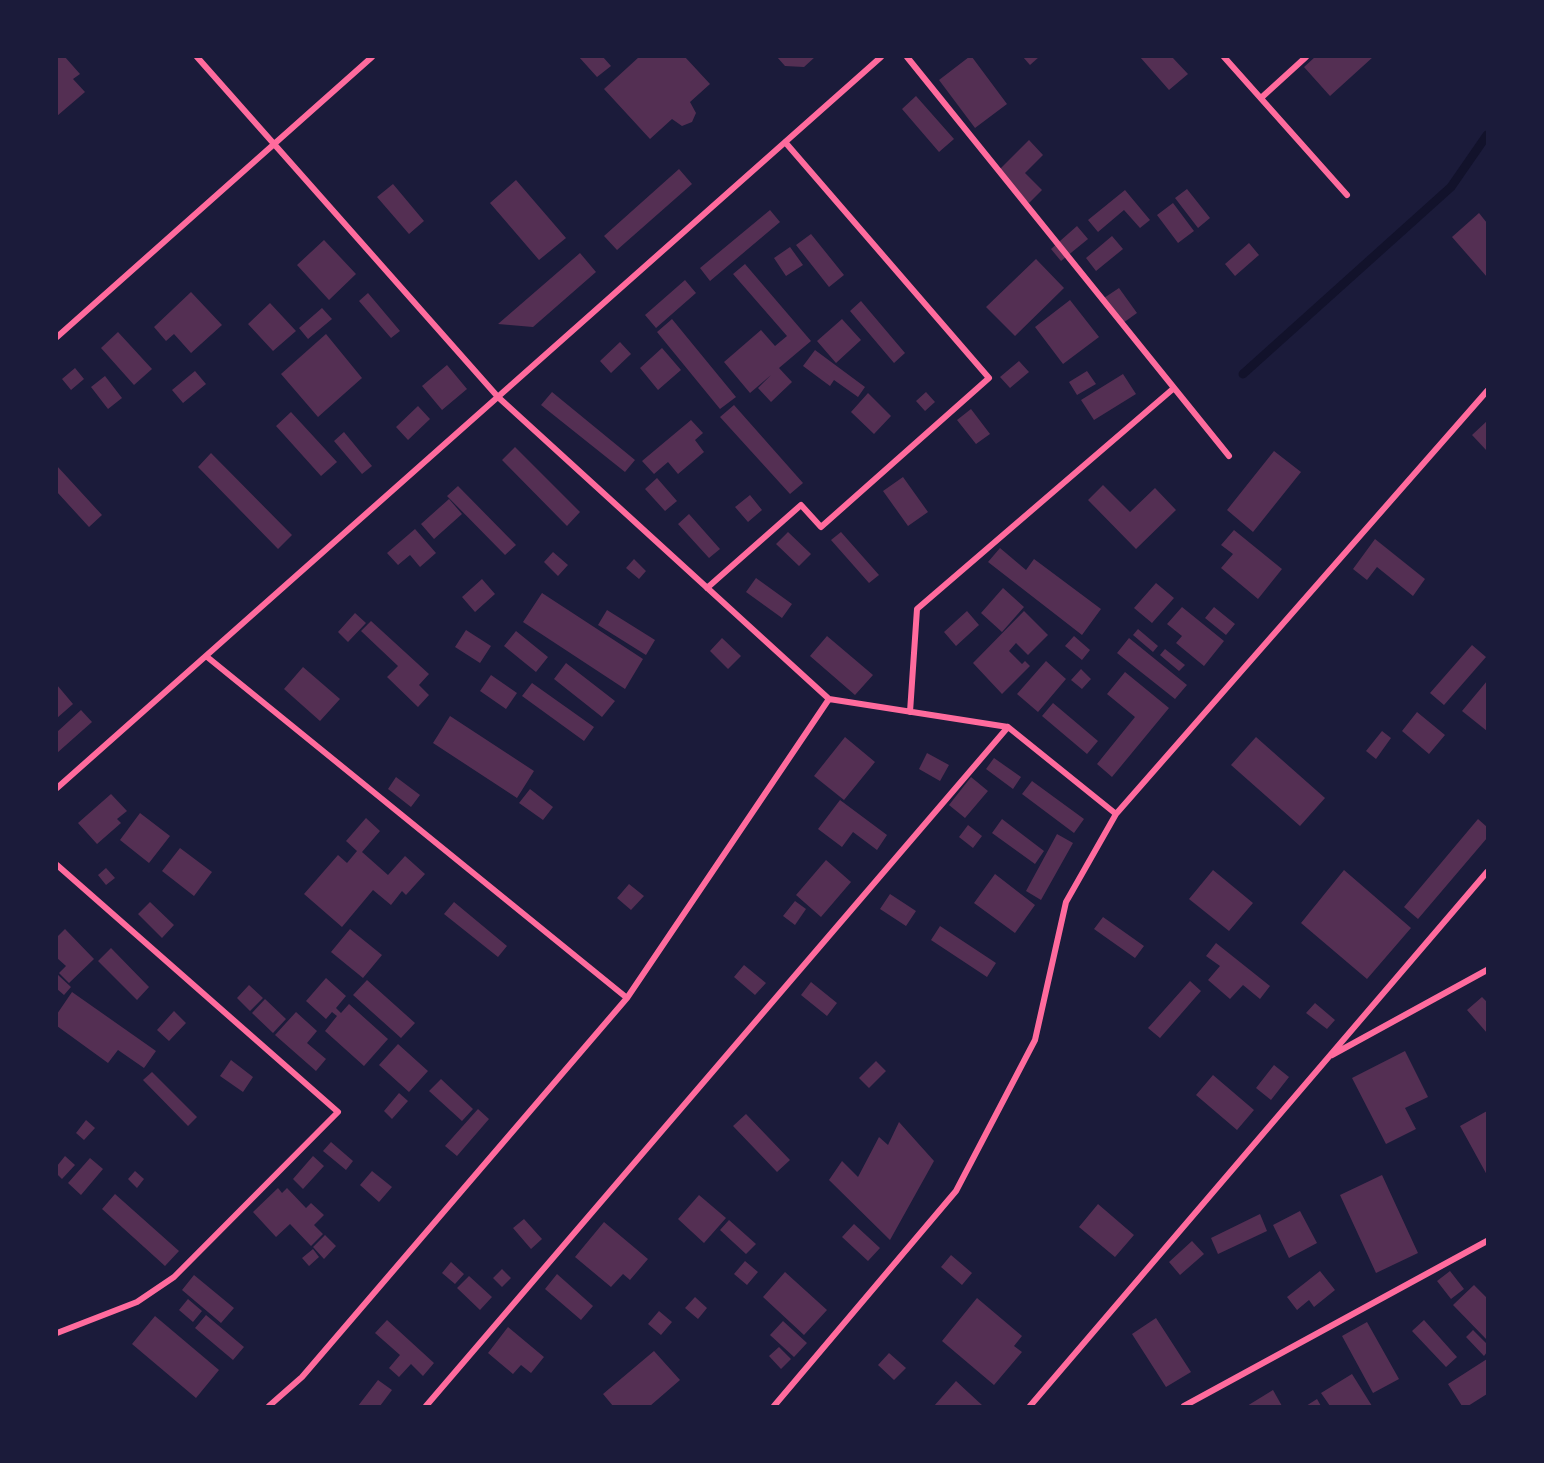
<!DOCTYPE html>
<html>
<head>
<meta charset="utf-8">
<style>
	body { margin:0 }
	#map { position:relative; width:1544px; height:1463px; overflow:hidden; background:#1b1b3a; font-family:Commissioner,sans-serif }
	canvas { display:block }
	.frame { position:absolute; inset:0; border:58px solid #1b1b3a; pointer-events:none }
</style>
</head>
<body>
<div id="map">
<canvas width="1544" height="1463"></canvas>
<div class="frame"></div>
</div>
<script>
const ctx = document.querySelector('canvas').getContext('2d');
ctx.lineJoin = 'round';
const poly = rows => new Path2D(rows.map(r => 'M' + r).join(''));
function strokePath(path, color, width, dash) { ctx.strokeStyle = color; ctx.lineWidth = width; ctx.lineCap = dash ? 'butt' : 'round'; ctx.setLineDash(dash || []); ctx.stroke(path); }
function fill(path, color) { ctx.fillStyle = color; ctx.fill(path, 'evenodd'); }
const stream = poly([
	[1243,374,1451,187,1487,135]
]);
const building = poly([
	[57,57,65,57,80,74,73,79,85,92,57,116],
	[579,57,603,57,611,66,597,77],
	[639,57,685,57,710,84,690,102,696,113,692,122,682,126,672,119,650,139,604,89],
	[777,57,815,57,804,67,785,66],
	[969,57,972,57,1007,104,975,128,939,80],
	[1023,57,1039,57,1030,65],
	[1140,57,1172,57,1188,74,1169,90],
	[1315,57,1373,57,1330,96,1304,67],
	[916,96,954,139,939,152,902,109],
	[1029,140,1043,155,1025,173,1042,190,1029,203,997,172],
	[679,169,692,184,617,250,604,236],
	[516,180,566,238,539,260,490,203],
	[393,184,424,221,409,234,377,197],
	[1187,189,1210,218,1198,228,1175,198],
	[1125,190,1150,220,1140,228,1124,210,1098,232,1088,220],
	[1173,203,1194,231,1178,243,1157,215],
	[770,210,780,222,710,281,700,268],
	[1479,213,1487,223,1487,277,1452,237],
	[1077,226,1088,239,1061,261,1051,249],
	[811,234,844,275,829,287,796,245],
	[1112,236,1123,249,1096,271,1086,258],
	[324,240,356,274,329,300,297,265],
	[1249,243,1259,255,1235,276,1225,264],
	[790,247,803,265,786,276,774,258],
	[580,253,596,272,533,327,498,324],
	[1036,259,1064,288,1015,336,986,307],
	[745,264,811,341,779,368,792,382,771,402,758,388,771,375,750,393,724,362,761,330,775,346,787,336,733,274],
	[685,280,696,293,656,328,645,315],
	[1119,288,1137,313,1123,323,1104,298],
	[191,292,222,325,191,353,174,334,166,341,154,327],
	[368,293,400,331,391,338,359,301],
	[1070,300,1099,337,1063,364,1035,327],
	[861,301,905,353,894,363,850,311],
	[270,303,296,331,273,351,248,324],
	[322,308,332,319,308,339,299,328],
	[672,319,736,397,720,409,657,332],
	[842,319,861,340,836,363,817,341],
	[118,332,152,369,134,385,101,348],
	[326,334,362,378,318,417,281,374],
	[620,342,631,354,611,373,600,361],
	[662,348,681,370,658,390,640,368],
	[815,350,865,387,858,397,834,380,830,386,803,366],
	[1019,361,1029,372,1010,388,1000,377],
	[447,365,467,389,442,410,422,386],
	[75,368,84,379,71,390,62,379],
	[195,371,206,384,183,403,172,390],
	[1087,371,1096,384,1077,395,1069,382],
	[1123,374,1136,394,1094,420,1081,400],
	[105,376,122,398,108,409,91,387],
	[552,392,635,460,625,472,541,405],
	[926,392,935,402,925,411,916,401],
	[868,393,891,416,874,434,851,412],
	[734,405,803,483,790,494,720,417],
	[418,406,430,419,408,440,396,427],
	[971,409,990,434,976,444,957,420],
	[291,412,337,462,321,476,276,426],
	[691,420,703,433,695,440,704,452,678,474,668,462,654,474,642,461],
	[1487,421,1487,451,1472,435],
	[344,432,372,466,362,474,334,441],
	[515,447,580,512,567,526,502,460],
	[1274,451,1301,472,1253,532,1227,510],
	[211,453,292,535,278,549,198,467],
	[57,466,102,515,89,527,57,492],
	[903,477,928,512,908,526,883,491],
	[657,478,677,501,665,511,645,489],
	[1103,485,1130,512,1155,488,1176,510,1136,549,1088,500],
	[458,486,516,545,505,555,447,496],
	[750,495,762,510,748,522,735,507],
	[449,499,462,514,434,539,421,524],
	[689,514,720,549,709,558,678,524],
	[415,529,436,553,420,567,410,555,398,565,387,553],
	[1234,530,1282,569,1258,599,1221,568,1233,554,1221,545],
	[788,532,811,554,799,566,776,544],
	[841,532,879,575,869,583,831,540],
	[1375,539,1425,579,1413,596,1377,567,1367,580,1353,569],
	[1000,548,1026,570,1034,559,1101,609,1082,635,988,562],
	[553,552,568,565,558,576,544,562],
	[634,559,646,571,639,579,626,568],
	[756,578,792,604,782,618,746,592],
	[482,579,495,594,475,612,462,597],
	[1156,583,1174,598,1152,623,1134,608],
	[1003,588,1024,607,1002,632,981,613],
	[542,593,643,659,625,689,523,622],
	[1182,607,1224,641,1204,666,1176,643,1182,636,1167,624],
	[1214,607,1235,624,1226,635,1205,618],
	[607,610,655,640,646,655,598,625],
	[967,611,979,625,956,646,944,632],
	[1024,611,1048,635,1028,655,1016,643,1009,651,1022,664,1025,661,1030,666,1002,694,973,663],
	[355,613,366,623,348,642,338,632],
	[371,621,429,674,419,685,429,695,418,707,387,677,398,666,361,631],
	[1138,629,1158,646,1153,652,1133,635],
	[466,630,491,646,480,663,455,647],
	[516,631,548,657,536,672,504,646],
	[827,636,873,675,855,695,810,656],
	[1074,636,1090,650,1082,660,1065,646],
	[722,638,741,656,728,669,710,651],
	[1129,638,1187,685,1175,699,1117,653],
	[1472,645,1486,657,1444,705,1430,693],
	[1165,649,1185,665,1179,671,1160,655],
	[1046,661,1066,679,1038,712,1017,694],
	[566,663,615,701,602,717,554,679],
	[303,667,340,699,320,721,284,689],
	[1081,669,1091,679,1082,689,1071,680],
	[1125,672,1169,708,1112,777,1097,764,1135,717,1107,694],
	[491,675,517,693,506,709,480,691],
	[1487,681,1487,731,1462,711],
	[532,683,594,727,584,741,522,696],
	[57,685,73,704,57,718],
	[1053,703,1098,741,1087,754,1042,716],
	[81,710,92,722,57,753,57,732],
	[1417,712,1445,735,1429,754,1402,731],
	[450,716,534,771,517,798,433,743],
	[1382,731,1391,738,1376,759,1366,751],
	[845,737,875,762,844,800,814,776],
	[1256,737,1325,798,1300,826,1231,765],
	[927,753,949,765,940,781,919,769],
	[994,758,1021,777,1013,789,986,769],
	[396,777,420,795,411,807,388,789],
	[971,777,988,791,965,818,949,805],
	[1032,781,1084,819,1074,833,1022,794],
	[530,789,553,807,543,820,519,803],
	[111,794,127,811,117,819,121,823,97,844,78,823],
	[840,800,887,835,877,850,853,832,842,847,818,829],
	[140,813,170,836,149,863,120,840],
	[366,818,380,831,362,852,388,875,405,856,425,874,406,895,402,891,391,905,373,890,342,927,304,894,338,855,347,863,357,851,346,841],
	[1002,819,1044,851,1035,864,992,833],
	[1478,819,1487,827,1487,838,1418,919,1404,907],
	[968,825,982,836,973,848,959,837],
	[1057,834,1073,843,1041,900,1026,891],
	[180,848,212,872,194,896,162,871],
	[826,860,851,882,821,917,796,895],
	[106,868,115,878,106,885,98,875],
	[1213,870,1253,903,1229,931,1189,899],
	[1344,870,1411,928,1367,979,1301,923],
	[995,874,1035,905,1015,933,974,903],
	[629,884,644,896,631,910,617,898],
	[890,894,916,911,906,926,880,909],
	[795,901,806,909,795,925,783,916],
	[150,902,174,925,162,938,138,914],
	[454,902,507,946,498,957,444,914],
	[1103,917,1144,946,1135,958,1094,929],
	[940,926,996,963,987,977,931,940],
	[65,929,94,959,69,983,59,973,66,966,57,958,57,937],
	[350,929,382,955,363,978,331,952],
	[1216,943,1270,986,1260,999,1243,985,1230,999,1208,980,1220,966,1206,956],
	[111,948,149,987,137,1000,98,961],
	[744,965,766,983,755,995,734,977],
	[57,974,71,987,64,995,57,989],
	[326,978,346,996,336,1008,341,1013,349,1004,388,1039,364,1066,325,1031,337,1016,332,1012,326,1019,306,1001],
	[367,980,415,1023,401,1038,353,995],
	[1190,981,1201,991,1160,1038,1148,1028],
	[811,982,837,1003,827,1016,801,995],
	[249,985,263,998,250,1011,237,998],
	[72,992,156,1051,144,1068,118,1050,108,1063,57,1026,57,1014],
	[1482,997,1487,1002,1487,1033,1467,1010],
	[265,999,286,1019,273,1033,252,1013],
	[1315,1003,1335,1020,1327,1029,1306,1013],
	[174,1011,186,1023,169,1041,157,1030],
	[296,1012,317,1031,307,1043,326,1059,316,1071,275,1035],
	[398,1044,428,1071,409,1092,379,1065],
	[1405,1051,1428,1097,1405,1108,1416,1129,1386,1144,1352,1078],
	[231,1060,253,1077,243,1092,220,1076],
	[876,1061,886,1071,869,1088,859,1078],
	[1274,1065,1289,1077,1271,1100,1256,1088],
	[152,1072,197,1117,188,1126,143,1080],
	[1213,1075,1254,1110,1237,1130,1196,1095],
	[441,1079,473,1109,462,1121,429,1091],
	[399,1093,408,1101,392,1119,384,1111],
	[478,1109,489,1119,457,1156,445,1146],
	[1487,1111,1487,1175,1460,1126],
	[746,1114,790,1160,777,1172,733,1126],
	[86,1120,95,1128,84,1140,76,1133],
	[899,1122,934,1161,890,1240,829,1180,842,1161,858,1177,879,1137,888,1145],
	[331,1142,353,1161,346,1170,323,1151],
	[65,1156,75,1165,62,1179,57,1174,57,1166],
	[313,1156,324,1166,303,1189,293,1179],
	[90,1158,103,1169,81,1195,68,1183],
	[135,1171,144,1179,137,1188,128,1179],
	[372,1171,392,1187,379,1202,360,1185],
	[1382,1175,1418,1253,1376,1273,1340,1195],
	[278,1188,282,1193,287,1188,306,1208,311,1203,324,1215,314,1225,323,1234,311,1246,290,1224,276,1237,253,1212],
	[115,1194,179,1251,165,1266,102,1209],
	[699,1195,726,1218,704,1243,678,1219],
	[1098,1204,1134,1235,1115,1257,1079,1227],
	[1300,1211,1317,1243,1289,1258,1273,1225],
	[1260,1214,1267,1231,1218,1254,1211,1238],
	[524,1219,542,1239,531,1249,513,1228],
	[729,1220,756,1244,746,1254,720,1230],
	[604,1222,648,1259,630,1280,623,1274,611,1287,575,1257],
	[854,1224,880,1248,868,1261,842,1237],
	[325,1235,336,1246,324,1259,313,1247],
	[1192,1241,1204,1254,1180,1275,1169,1262],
	[313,1249,319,1257,309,1266,302,1258],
	[951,1255,972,1273,962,1285,941,1267],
	[745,1261,758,1272,747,1285,734,1274],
	[451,1262,464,1274,455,1284,442,1273],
	[502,1269,511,1278,502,1287,493,1278],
	[1320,1271,1335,1290,1314,1307,1309,1300,1297,1310,1287,1297],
	[1450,1271,1464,1289,1451,1299,1437,1281],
	[785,1272,827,1310,804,1335,763,1297],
	[557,1274,593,1306,581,1320,545,1289],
	[194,1275,234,1308,221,1323,182,1290],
	[469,1276,492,1297,480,1310,457,1288],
	[1474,1285,1487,1298,1487,1340,1453,1305],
	[695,1297,707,1308,698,1319,685,1308],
	[977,1298,1022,1336,1014,1346,1022,1352,994,1385,942,1341],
	[188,1299,202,1311,193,1322,179,1310],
	[659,1311,672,1322,661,1335,648,1324],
	[206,1315,244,1347,233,1360,195,1328],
	[155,1316,219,1370,196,1398,132,1344],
	[1156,1318,1191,1372,1166,1387,1132,1334],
	[387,1320,434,1363,423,1376,411,1364,399,1377,389,1368,400,1355,375,1333],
	[1424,1320,1457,1357,1446,1367,1412,1331],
	[783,1321,807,1343,794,1357,770,1335],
	[1367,1322,1399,1379,1373,1393,1342,1336],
	[508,1327,544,1357,531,1373,521,1365,513,1374,488,1353],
	[1473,1330,1487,1344,1487,1352,1484,1356,1466,1337],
	[779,1347,791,1359,781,1369,769,1356],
	[654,1351,680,1380,650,1406,613,1406,603,1394],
	[889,1353,906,1368,894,1380,878,1365],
	[1487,1359,1487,1394,1468,1406,1462,1406,1448,1384],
	[1352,1374,1372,1406,1330,1406,1321,1393],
	[378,1380,392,1390,380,1406,358,1406],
	[956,1381,983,1406,934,1406],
	[1273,1390,1282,1406,1247,1406],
	[1317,1399,1321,1406,1306,1406]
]);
const minor = poly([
	[197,57,498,397,829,699],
	[907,57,1229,456],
	[1224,57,1347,195],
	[1261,98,1306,57],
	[57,337,372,57],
	[707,588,801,505,821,527,989,378,785,142],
	[206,656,627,998],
	[910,712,917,609,1174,388],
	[57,788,881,57],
	[57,865,338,1112,174,1277,137,1302,57,1333],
	[1332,1055,1487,970],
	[269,1406,302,1377,627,998,829,699,1008,727,1116,814],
	[426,1406,1008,727],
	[774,1406,956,1191,1035,1040,1066,902,1116,814,1487,391],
	[1030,1406,1487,872],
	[1184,1406,1487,1241]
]);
strokePath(stream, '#12122b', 9);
fill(building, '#542f53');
strokePath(minor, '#ff6b9d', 6);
</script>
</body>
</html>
